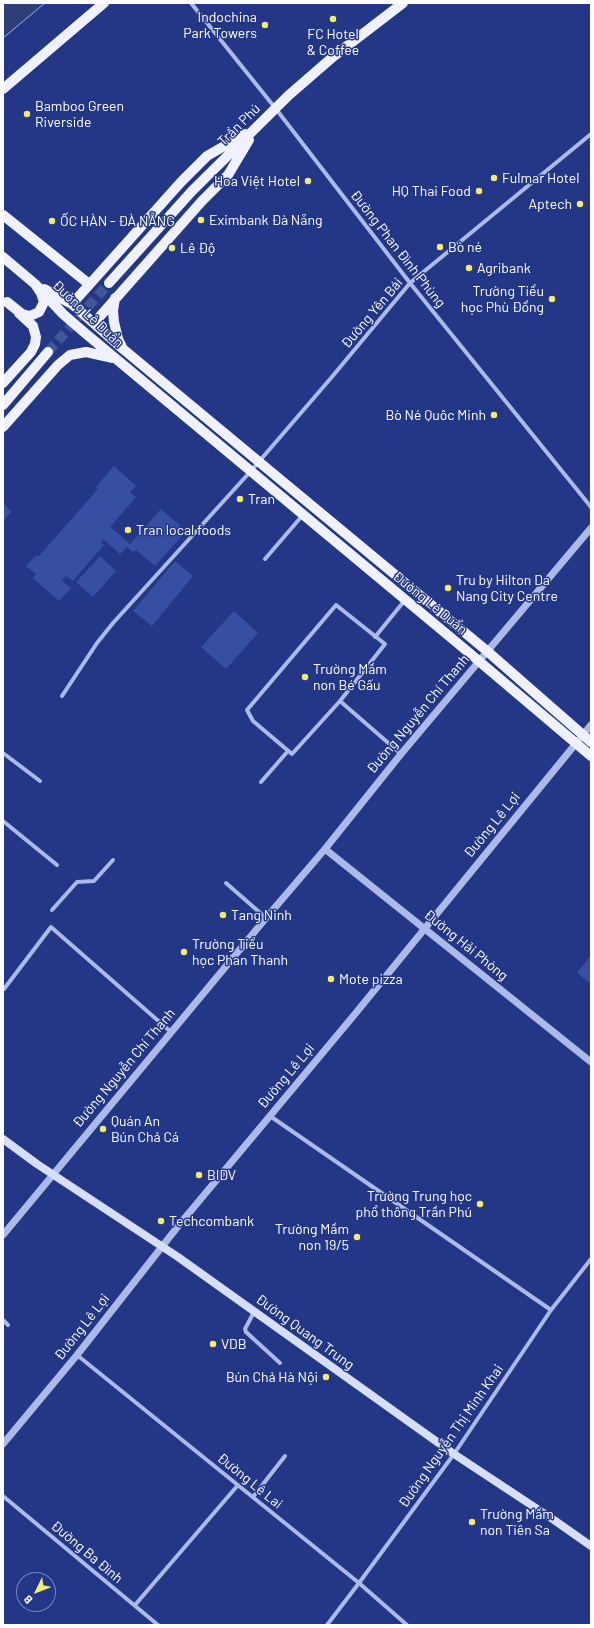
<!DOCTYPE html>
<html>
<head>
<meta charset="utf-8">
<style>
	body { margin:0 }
	#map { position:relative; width:594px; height:1628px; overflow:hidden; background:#233786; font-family:Barlow,sans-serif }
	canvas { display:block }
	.frame { position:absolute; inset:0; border:4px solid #fff; pointer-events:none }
	.north { position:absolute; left:16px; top:1572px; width:40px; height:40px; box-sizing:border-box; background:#233786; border:1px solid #7b87b6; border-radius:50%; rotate:227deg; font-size:11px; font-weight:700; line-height:16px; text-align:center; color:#fff }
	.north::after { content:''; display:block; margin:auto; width:14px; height:18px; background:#f4ec6f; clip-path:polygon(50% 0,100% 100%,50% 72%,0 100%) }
</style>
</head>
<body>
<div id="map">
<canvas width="594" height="1628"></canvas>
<div class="frame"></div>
<div class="north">B</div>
</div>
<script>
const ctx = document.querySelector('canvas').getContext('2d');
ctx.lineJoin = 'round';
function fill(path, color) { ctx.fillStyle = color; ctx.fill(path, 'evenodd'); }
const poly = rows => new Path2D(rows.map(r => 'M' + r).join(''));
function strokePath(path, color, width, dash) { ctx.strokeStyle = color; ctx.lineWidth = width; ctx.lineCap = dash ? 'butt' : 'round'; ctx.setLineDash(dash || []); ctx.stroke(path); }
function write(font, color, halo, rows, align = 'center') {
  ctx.font = font + ' Barlow,sans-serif'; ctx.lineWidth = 3; ctx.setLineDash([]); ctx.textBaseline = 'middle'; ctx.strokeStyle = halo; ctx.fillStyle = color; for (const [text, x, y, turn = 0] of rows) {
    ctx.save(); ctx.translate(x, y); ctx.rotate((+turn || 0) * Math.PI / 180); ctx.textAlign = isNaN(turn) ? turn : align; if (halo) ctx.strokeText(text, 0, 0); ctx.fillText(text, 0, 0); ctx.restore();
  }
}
const green = poly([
	[114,466,136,486,130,492,136,497,110,527,130,544,161,509,186,531,155,566,136,550,133,552,127,547,120,554,103,539,101,543,104,545,73,581,66,576,62,581,71,588,59,601,33,578,36,574,26,566,36,555,38,557,98,489,96,487],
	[3,502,11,512,3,521],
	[100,556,116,571,93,597,76,582],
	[175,561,193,576,152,626,133,611],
	[234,611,258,633,226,669,201,647],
	[591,955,591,984,577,973]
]);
const water = poly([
	[3,3,45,3,3,38,3,3]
]);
const primaryTunnel = poly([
	[48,352,109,283]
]);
const minor = poly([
	[191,3,276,109,410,283,591,507],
	[265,559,302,516],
	[375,637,405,600],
	[62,696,97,643,113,623,250,472,331,378,410,283,591,134],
	[340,701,385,644,336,605,247,710,253,721,292,754,340,701,401,754],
	[3,753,40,781],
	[261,782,288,751],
	[3,821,57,865],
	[226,883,266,918],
	[52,910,77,882,94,881,113,860],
	[4,989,51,927,171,1032],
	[270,1116,551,1310],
	[254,1312,245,1329,246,1332,280,1363],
	[3,1320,8,1325],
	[77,1355,359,1583,407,1625],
	[3,1496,158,1625],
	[253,1497,285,1456],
	[135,1605,238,1485],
	[327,1625,359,1583,454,1454,551,1310,591,1259]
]);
const tertiary = poly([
	[325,849,591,1062],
	[3,1235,266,918,325,849,401,754,591,528],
	[3,1444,77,1355,179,1225,355,1014,591,725]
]);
const secondary = poly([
	[3,1139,37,1164,178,1257,454,1454,554,1520,591,1546]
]);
const primary = poly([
	[3,89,104,3],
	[3,215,89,284],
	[3,257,35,284,41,293,44,302,39,312,30,316,22,314,7,302],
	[109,283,192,191,289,95,334,56,403,3],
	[35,284,63,314,85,333,467,651,591,756],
	[44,289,72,304,123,349,487,651,591,742],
	[115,298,113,311,114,322,118,339,122,347],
	[72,304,181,182,207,156,245,134],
	[94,323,202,201,228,175,249,140],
	[3,383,31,352,35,344,36,337,33,326,19,313],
	[3,405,48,352],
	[3,427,58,365,70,355,86,352,113,358]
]);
const markers = [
	[333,19,4,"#f4ec6f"],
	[265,25,4,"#f4ec6f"],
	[27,114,4,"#f4ec6f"],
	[494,178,4,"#f4ec6f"],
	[308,181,4,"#f4ec6f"],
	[479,191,4,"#f4ec6f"],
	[580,204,4,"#f4ec6f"],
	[201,220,4,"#f4ec6f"],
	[52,221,4,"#f4ec6f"],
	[440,247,4,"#f4ec6f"],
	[172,248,4,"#f4ec6f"],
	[469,268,4,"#f4ec6f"],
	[552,299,4,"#f4ec6f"],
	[494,415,4,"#f4ec6f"],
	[240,499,4,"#f4ec6f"],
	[128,530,4,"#f4ec6f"],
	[448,588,4,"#f4ec6f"],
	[305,677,4,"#f4ec6f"],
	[223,915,4,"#f4ec6f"],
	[184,952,4,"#f4ec6f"],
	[331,979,4,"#f4ec6f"],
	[103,1129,4,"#f4ec6f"],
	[199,1175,4,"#f4ec6f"],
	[480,1204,4,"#f4ec6f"],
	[161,1221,4,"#f4ec6f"],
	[357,1237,4,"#f4ec6f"],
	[213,1344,4,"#f4ec6f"],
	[326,1377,4,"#f4ec6f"],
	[472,1522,4,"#f4ec6f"]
];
const poiNames = [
	["Indochina",257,17,"right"],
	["Park Towers",257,33,"right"],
	["FC Hotel",333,34,"center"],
	["& Coffee",333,50,"center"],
	["Bamboo Green",35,106],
	["Riverside",35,122],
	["Fulmar Hotel",502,178],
	["Hoa Việt Hotel",300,181,"right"],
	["HQ Thai Food",471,191,"right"],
	["Aptech",572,204,"right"],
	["Eximbank Đà Nẵng",209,220],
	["ỐC HÀN - ĐÀ NẴNG",60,221],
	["Bò né",448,247],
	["Lê Độ",180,248],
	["Agribank",477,268],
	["Trường Tiểu",544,291,"right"],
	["học Phù Đổng",544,307,"right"],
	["Bò Né Quôc Minh",486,415,"right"],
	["Tran",248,499],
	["Tran local foods",136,530],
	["Tru by Hilton Da",456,580],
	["Nang City Centre",456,596],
	["Trường Mầm",313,669],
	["non Bé Gấu",313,685],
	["Tang Ninh",231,915],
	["Trường Tiểu",192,944],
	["học Phan Thanh",192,960],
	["Mote pizza",339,979],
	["Quán An",111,1121],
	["Bún Chả Cá",111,1137],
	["BIDV",207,1175],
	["Trường Trung học",472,1196,"right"],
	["phổ thông Trần Phú",472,1212,"right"],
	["Techcombank",169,1221],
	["Trường Mầm",349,1229,"right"],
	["non 19/5",349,1245,"right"],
	["VDB",221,1344],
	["Bún Chả Hà Nội",318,1377,"right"],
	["Trường Mầm",480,1514],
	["non Tiên Sa",480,1530]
];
const streetNames = [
	["Trần Phú",239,125,-45],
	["Đường Phan Đình Phùng",398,249,52],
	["Đường Yên Bái",372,313,-50],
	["Đường Lê Duẩn",88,314,43],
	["Đường Lê Duẩn",430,603,39],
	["Đường Nguyễn Chí Thanh",418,714,-50],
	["Đường Lê Lợi",492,825,-51],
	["Đường Hải Phòng",466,945,39],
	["Đường Nguyễn Chí Thanh",124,1068,-50],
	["Đường Lê Lợi",286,1076,-50],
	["Đường Lê Lợi",82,1327,-52],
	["Đường Quang Trung",305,1332,36],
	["Đường Nguyễn Thị Minh Khai",451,1436,-55],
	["Đường Lê Lai",250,1481,39],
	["Đường Ba Đình",87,1552,40]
];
fill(green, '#374fa3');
fill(water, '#2e3e78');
strokePath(water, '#a0b2ea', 1);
strokePath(primaryTunnel, '#445598', 10, [10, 5]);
strokePath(minor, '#acbae9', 4);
strokePath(tertiary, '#acbae9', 7);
strokePath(secondary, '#d7def7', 8);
strokePath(primary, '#eff2fe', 10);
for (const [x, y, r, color] of markers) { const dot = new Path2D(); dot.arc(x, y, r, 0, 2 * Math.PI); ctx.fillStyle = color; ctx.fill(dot); strokePath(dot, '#233786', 1.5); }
write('14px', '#fff', '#233786', poiNames, 'left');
write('14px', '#fff', '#233786', streetNames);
</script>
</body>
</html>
